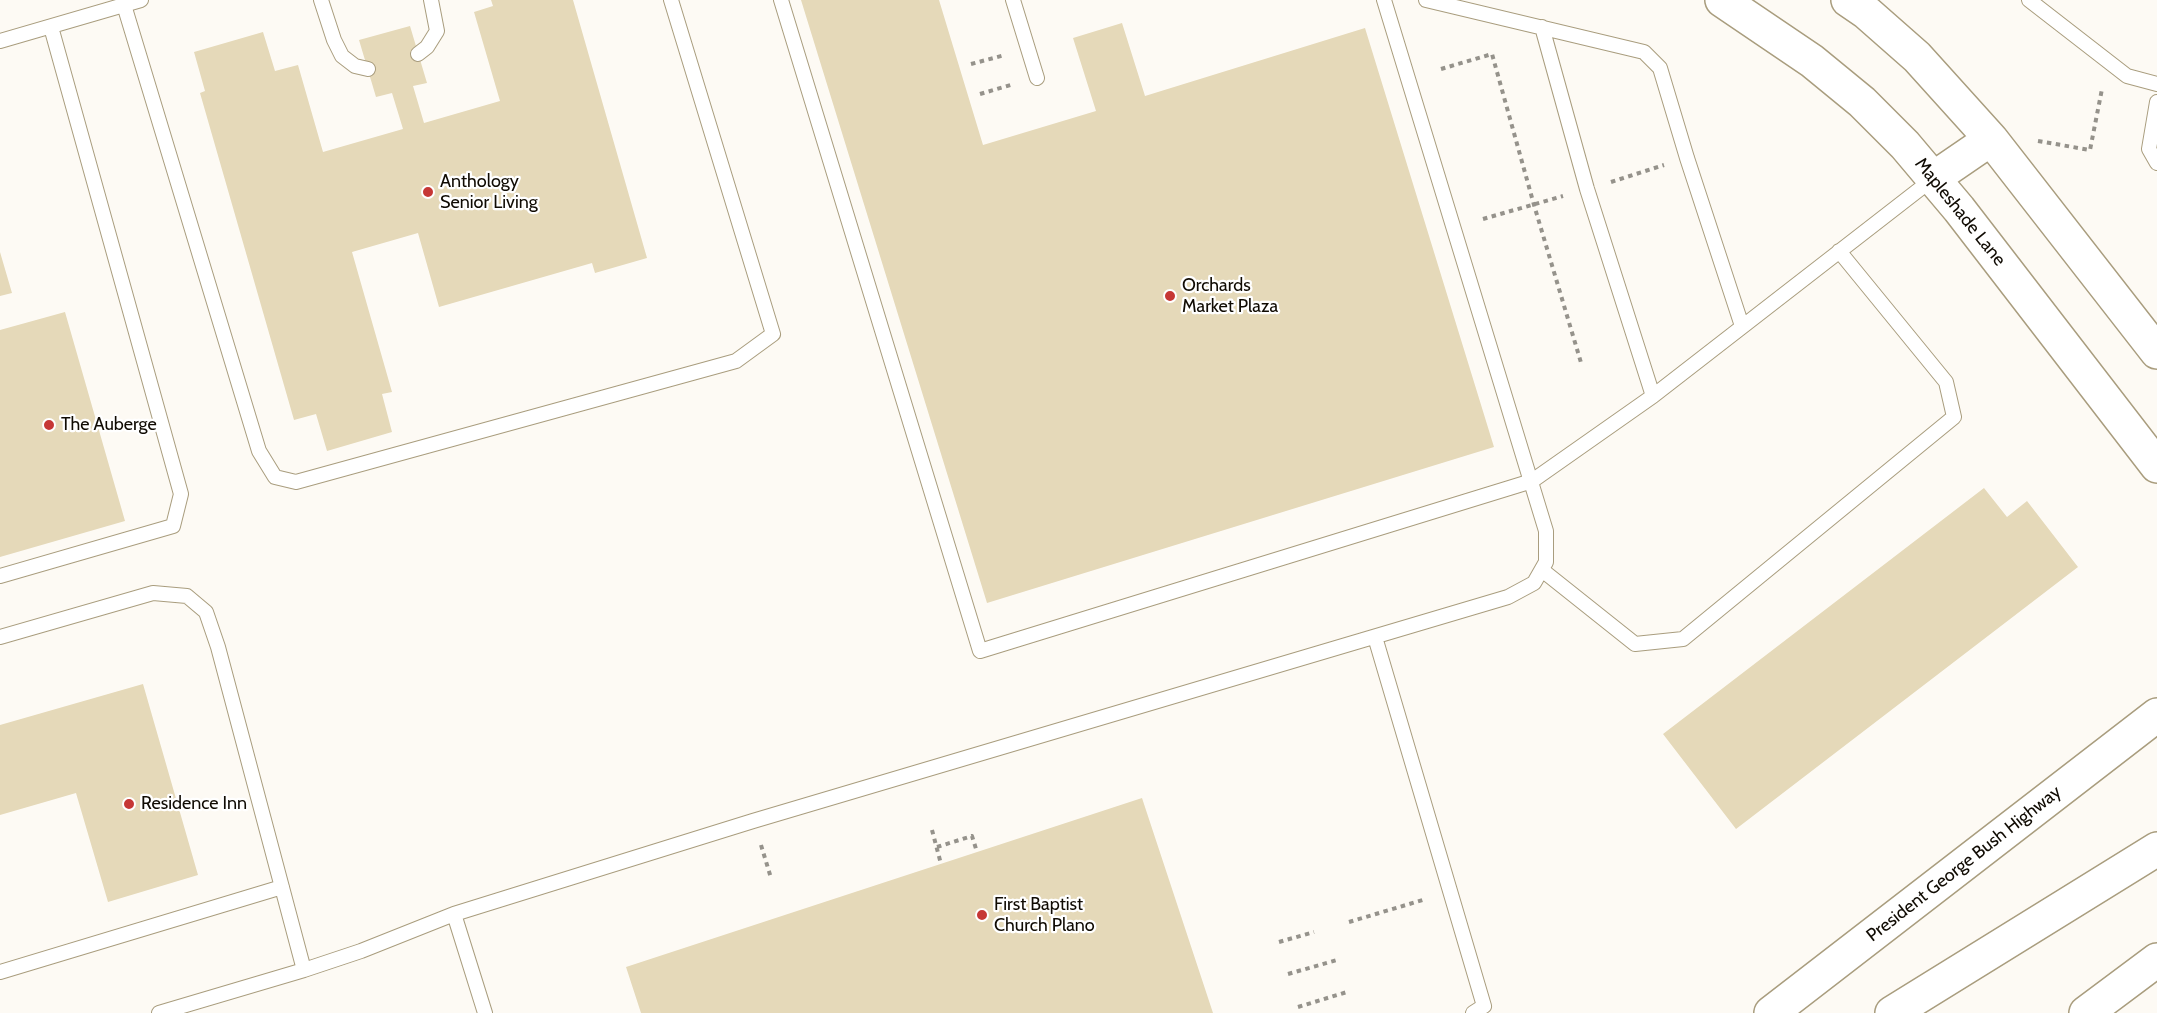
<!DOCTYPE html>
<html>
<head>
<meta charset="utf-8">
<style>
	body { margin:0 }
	canvas { display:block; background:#fdfaf4 }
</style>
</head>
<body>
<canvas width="2157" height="1013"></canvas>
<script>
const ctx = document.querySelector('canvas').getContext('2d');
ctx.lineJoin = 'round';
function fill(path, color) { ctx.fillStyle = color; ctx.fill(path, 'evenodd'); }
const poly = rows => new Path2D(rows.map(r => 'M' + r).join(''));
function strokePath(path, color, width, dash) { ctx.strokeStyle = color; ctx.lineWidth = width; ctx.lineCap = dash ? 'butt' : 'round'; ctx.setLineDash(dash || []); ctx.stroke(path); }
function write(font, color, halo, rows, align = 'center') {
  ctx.font = font + ' Cabin,sans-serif'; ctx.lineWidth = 4.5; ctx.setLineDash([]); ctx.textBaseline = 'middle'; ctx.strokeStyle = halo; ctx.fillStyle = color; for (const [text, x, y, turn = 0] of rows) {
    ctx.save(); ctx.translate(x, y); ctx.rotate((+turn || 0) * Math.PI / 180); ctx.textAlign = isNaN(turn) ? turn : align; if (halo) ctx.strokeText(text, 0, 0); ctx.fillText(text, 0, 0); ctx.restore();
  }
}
const building = poly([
	[491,0,573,0,647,258,595,273,592,263,439,307,418,233,352,252,392,392,382,394,392,432,327,451,316,414,294,420,200,93,205,91,194,52,263,32,275,71,298,65,323,152,403,129,392,93,376,97,359,40,410,26,427,83,413,86,424,123,500,101,474,12,493,6],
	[801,0,939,0,983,145,1096,111,1073,38,1122,23,1145,96,1365,28,1494,447,987,603],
	[0,252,12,293,0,296],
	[65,312,125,521,0,557,0,330],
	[1984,488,2007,517,2027,501,2078,567,1736,829,1663,734],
	[143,684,198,875,108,902,76,793,0,815,0,725],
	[1142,798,1213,1013,641,1013,626,967]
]);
const path = poly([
	[971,64,1005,55],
	[1441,69,1492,54,1534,205,1582,366],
	[980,94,1014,84],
	[2038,141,2090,150,2102,89],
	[1611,182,1664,165],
	[1483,219,1563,196],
	[932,830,941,864],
	[761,845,771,878],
	[937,847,972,836,977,852],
	[1349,922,1426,899],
	[1279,942,1314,932],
	[1288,974,1337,960],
	[1298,1007,1347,992]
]);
const service = poly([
	[321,0,334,40,342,56,355,66,368,69],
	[781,0,980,651,1532,481,1653,396,1934,178],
	[1013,0,1037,78],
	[1426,0,1644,52,1660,68,1687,158,1742,326],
	[2029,0,2127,76,2157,84],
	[124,5,259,451,275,477,296,482,736,361,773,334,671,0],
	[1542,27,1587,189,1653,396],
	[0,41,141,0],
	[418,54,427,47,437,31,431,0],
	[2157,102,2149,149,2157,163],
	[1542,570,1635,644,1683,639,1954,417,1946,382,1839,251],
	[0,576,173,526,181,494,51,27],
	[0,637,153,593,187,596,206,612,218,647,304,970],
	[1375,637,1484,1006,1473,1013],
	[454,914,485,1013],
	[0,972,282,887],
	[159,1013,304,970,361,951,454,914,753,821,1508,597,1534,583,1546,562,1546,531,1384,0]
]);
const secondary = poly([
	[1722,0,1812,61,1862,102,1905,145,1959,209,2157,466],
	[1848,0,1867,13,1917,57,1991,139,2157,352],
	[1934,178,1991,139],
	[1771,1013,2157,715]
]);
const motorway = poly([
	[1892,1013,2157,849],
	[2086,1013,2157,960]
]);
const markers = [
	[428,192,6,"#c63735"],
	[1170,296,6,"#c63735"],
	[49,425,6,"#c63735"],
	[129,804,6,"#c63735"],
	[982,915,6,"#c63735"]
];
const poiNames = [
	["Anthology",440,182],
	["Senior Living",440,203],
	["Orchards",1182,286],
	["Market Plaza",1182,307],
	["The Auberge",61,425],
	["Residence Inn",141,804],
	["First Baptist",994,905],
	["Church Plano",994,926]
];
const streetNames = [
	["Mapleshade Lane",1960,212,51],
	["President George Bush Highway",1964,864,-38]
];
fill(building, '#e5d9b9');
strokePath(service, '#a99d7e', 16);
strokePath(secondary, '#a99d7e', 36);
strokePath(motorway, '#a99d7e', 36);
strokePath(path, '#95928b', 4, [4.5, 4.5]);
strokePath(service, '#fff', 14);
strokePath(secondary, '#fff', 33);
strokePath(motorway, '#fff', 33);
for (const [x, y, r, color] of markers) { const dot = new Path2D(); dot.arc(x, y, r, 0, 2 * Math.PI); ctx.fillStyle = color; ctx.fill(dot); strokePath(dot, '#fff', 2); }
write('18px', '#100b03', '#fff', poiNames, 'left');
write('18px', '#100b03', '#fff', streetNames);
</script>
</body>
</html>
